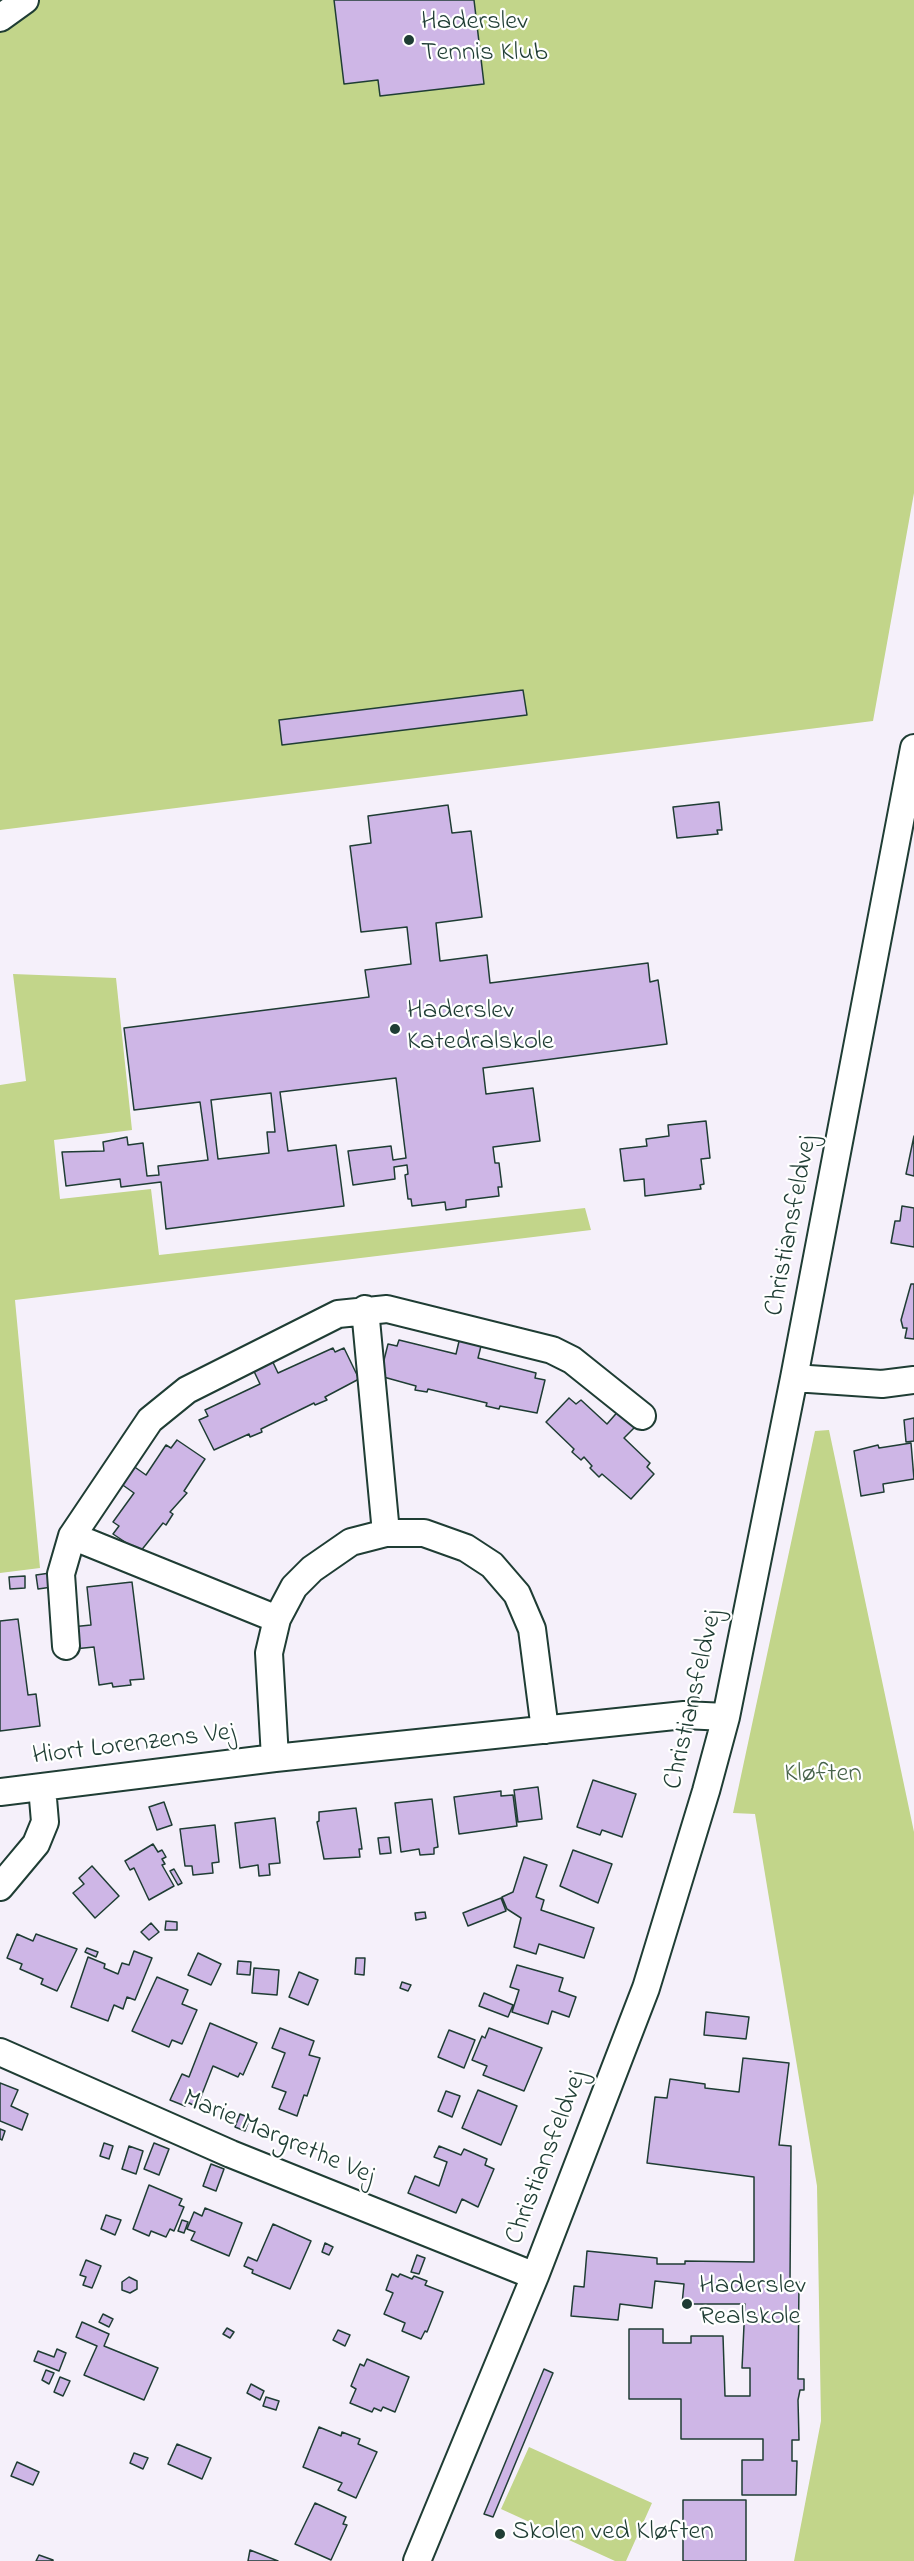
<!DOCTYPE html>
<html>
<head>
<meta charset="utf-8">
<style>
	body { margin:0 }
	canvas { display:block; background:#f5f0fa }
</style>
</head>
<body>
<canvas width="914" height="2561"></canvas>
<script>
const ctx = document.querySelector('canvas').getContext('2d');
ctx.lineJoin = 'round';
function fill(path, color) { ctx.fillStyle = color; ctx.fill(path, 'evenodd'); }
const poly = rows => new Path2D(rows.map(r => 'M' + r).join(''));
function strokePath(path, color, width, dash) { ctx.strokeStyle = color; ctx.lineWidth = width; ctx.lineCap = dash ? 'butt' : 'round'; ctx.setLineDash(dash || []); ctx.stroke(path); }
function write(font, color, halo, rows, align = 'center') {
  ctx.font = font + ' "Indie Flower",sans-serif'; ctx.lineWidth = 4.5; ctx.setLineDash([]); ctx.textBaseline = 'middle'; ctx.strokeStyle = halo; ctx.fillStyle = color; for (const [text, x, y, turn = 0] of rows) {
    ctx.save(); ctx.translate(x, y); ctx.rotate((+turn || 0) * Math.PI / 180); ctx.textAlign = isNaN(turn) ? turn : align; if (halo) ctx.strokeText(text, 0, 0); ctx.fillText(text, 0, 0); ctx.restore();
  }
}
const green = poly([
	[0,0,914,0,914,493,873,721,0,830],
	[13,974,116,978,132,1130,54,1140,60,1199,151,1189,159,1255,585,1208,591,1230,15,1300,40,1568,0,1573,0,1085,26,1081],
	[829,1430,914,1832,914,2561,794,2561,821,2421,817,2186,755,1814,733,1813,815,1431],
	[529,2447,652,2503,626,2561,615,2561,501,2509]
]);
const building = poly([
	[334,0,474,0,484,84,380,96,378,80,344,84,334,0],
	[523,690,527,715,282,745,279,720,523,690],
	[719,802,722,830,717,830,718,834,677,838,673,807,719,802],
	[448,805,452,833,471,831,482,917,436,923,440,961,487,955,490,983,648,963,650,982,658,980,667,1044,483,1068,486,1094,533,1088,540,1141,493,1147,495,1163,499,1163,502,1187,498,1187,499,1196,466,1200,466,1207,446,1210,445,1202,412,1206,411,1199,408,1199,405,1175,408,1174,407,1165,394,1167,395,1179,353,1185,348,1151,391,1146,393,1160,406,1158,396,1078,280,1092,288,1151,336,1145,344,1206,166,1229,161,1182,121,1187,120,1179,66,1186,62,1152,104,1151,103,1142,127,1137,128,1145,143,1143,147,1176,159,1175,158,1166,208,1160,200,1102,134,1110,124,1028,369,997,365,970,411,964,407,927,361,932,350,846,371,843,368,816,448,805],
	[271,1093,275,1132,267,1132,269,1153,218,1159,211,1100,271,1093],
	[706,1121,710,1158,701,1159,704,1184,700,1185,701,1189,645,1196,644,1179,624,1181,620,1149,647,1146,646,1139,669,1136,668,1125,706,1121],
	[914,1136,914,1176,906,1174,914,1136],
	[902,1206,914,1208,914,1247,891,1243,895,1221,900,1221,902,1206],
	[911,1284,914,1284,914,1339,905,1338,907,1328,903,1328,901,1320,911,1284],
	[461,1333,483,1338,478,1358,536,1373,535,1378,545,1380,537,1413,500,1406,499,1409,486,1406,487,1403,428,1389,427,1392,415,1390,416,1386,380,1376,388,1344,397,1346,399,1340,456,1354,461,1333],
	[333,1348,335,1352,344,1348,359,1379,325,1397,327,1400,315,1405,314,1403,261,1429,262,1432,250,1437,249,1434,214,1450,199,1420,208,1416,205,1410,260,1384,251,1365,270,1356,278,1373,333,1348],
	[569,1398,576,1404,581,1400,607,1424,621,1408,638,1424,624,1438,650,1463,647,1467,654,1474,631,1499,602,1474,599,1477,590,1468,592,1466,584,1457,581,1460,572,1452,574,1449,546,1422,569,1398],
	[914,1418,914,1441,906,1442,904,1420,914,1418],
	[177,1440,205,1459,184,1491,187,1493,170,1512,173,1514,166,1525,163,1523,140,1552,113,1534,119,1526,113,1522,134,1493,117,1481,129,1463,146,1475,166,1445,171,1448,177,1440],
	[911,1443,914,1479,883,1484,884,1492,861,1496,854,1451,878,1445,879,1448,911,1443],
	[50,1573,52,1587,38,1589,36,1575,50,1573],
	[25,1576,25,1588,10,1589,9,1577,25,1576],
	[132,1582,144,1679,130,1680,131,1685,113,1687,112,1683,99,1685,94,1647,74,1649,71,1627,91,1625,87,1587,132,1582],
	[18,1619,28,1695,36,1694,40,1726,0,1731,0,1621,18,1619],
	[593,1780,636,1794,622,1837,602,1830,600,1835,577,1827,593,1780],
	[538,1787,542,1819,518,1822,514,1790,538,1787],
	[501,1791,501,1796,513,1795,517,1826,459,1834,454,1797,501,1791],
	[432,1799,438,1847,434,1848,434,1854,420,1855,419,1849,401,1852,395,1803,432,1799],
	[164,1802,172,1825,157,1830,149,1807,164,1802],
	[356,1808,362,1849,359,1849,360,1857,324,1859,317,1822,319,1821,319,1812,356,1808],
	[275,1818,280,1863,269,1864,270,1875,259,1876,258,1865,240,1868,235,1823,275,1818],
	[215,1825,219,1862,212,1863,213,1873,193,1875,192,1866,185,1866,180,1829,215,1825],
	[389,1837,391,1853,380,1854,378,1838,389,1837],
	[153,1844,158,1852,162,1850,166,1857,162,1859,165,1864,162,1865,174,1886,149,1900,134,1868,130,1870,125,1861,153,1844],
	[573,1850,612,1864,598,1903,560,1886,573,1850],
	[524,1857,547,1865,536,1897,544,1900,541,1910,594,1928,584,1958,539,1944,536,1954,514,1947,521,1918,507,1909,502,1897,513,1892,524,1857],
	[92,1866,119,1896,95,1918,73,1893,84,1884,79,1878,92,1866],
	[174,1869,182,1883,178,1885,170,1871,174,1869],
	[501,1898,506,1911,468,1926,463,1913,501,1898],
	[425,1912,426,1918,416,1920,415,1913,425,1912],
	[166,1921,177,1922,177,1930,165,1930,166,1921],
	[151,1923,159,1932,149,1940,141,1932,151,1923],
	[17,1934,33,1941,36,1934,77,1949,57,1991,41,1984,43,1979,20,1969,22,1964,7,1958,17,1934],
	[87,1948,98,1952,96,1957,85,1952,87,1948],
	[134,1951,152,1958,135,2000,127,1997,123,2009,114,2005,108,2021,71,2007,88,1957,105,1964,104,1968,118,1974,122,1963,129,1965,134,1951],
	[198,1953,221,1964,211,1985,188,1975,198,1953],
	[356,1958,365,1958,364,1975,355,1974,356,1958],
	[238,1961,251,1962,250,1975,237,1974,238,1961],
	[517,1965,563,1978,559,1991,576,1997,569,2017,552,2011,548,2024,512,2012,519,1990,510,1987,517,1965],
	[254,1968,279,1970,277,1995,252,1993,254,1968],
	[299,1972,318,1980,308,2005,289,1997,299,1972],
	[157,1977,188,1990,182,2004,197,2010,182,2044,172,2040,169,2047,132,2031,157,1977],
	[402,1982,411,1985,408,1991,400,1988,402,1982],
	[484,1993,513,2005,508,2017,479,2006,484,1993],
	[706,2012,749,2017,746,2039,704,2035,706,2012],
	[210,2023,257,2043,243,2075,240,2073,238,2077,213,2066,197,2107,187,2102,185,2106,170,2100,182,2074,189,2077,210,2023],
	[280,2028,314,2041,309,2055,320,2058,307,2096,304,2095,297,2116,279,2109,286,2092,272,2087,285,2053,272,2048,280,2028],
	[489,2028,542,2048,524,2091,483,2075,487,2066,472,2060,482,2036,485,2038,489,2028],
	[449,2030,475,2040,464,2068,438,2057,449,2030],
	[743,2058,789,2063,779,2145,791,2146,790,2282,799,2282,798,2379,804,2379,804,2390,800,2390,798,2400,799,2440,792,2440,792,2461,797,2461,796,2495,742,2495,742,2460,763,2460,763,2439,681,2439,681,2399,629,2399,629,2329,663,2329,663,2343,691,2343,691,2336,723,2336,725,2396,750,2396,750,2368,742,2368,745,2304,682,2304,684,2284,655,2281,652,2308,620,2304,618,2320,571,2316,574,2286,584,2287,587,2251,657,2258,657,2264,685,2264,685,2261,754,2262,754,2177,647,2163,655,2097,667,2098,670,2079,705,2084,705,2088,739,2092,743,2058],
	[0,2083,18,2090,11,2106,28,2114,22,2130,0,2121,0,2083],
	[478,2090,517,2106,501,2145,462,2128,478,2090],
	[446,2091,460,2096,452,2117,438,2111,446,2091],
	[240,2114,250,2118,245,2131,235,2127,240,2114],
	[0,2129,5,2131,2,2140,0,2139,0,2129],
	[104,2143,113,2146,109,2159,100,2156,104,2143],
	[154,2143,169,2149,159,2175,144,2169,154,2143],
	[129,2146,143,2151,136,2174,122,2169,129,2146],
	[439,2146,461,2155,464,2149,487,2159,485,2165,494,2169,478,2207,462,2199,456,2213,408,2193,415,2176,439,2186,447,2162,434,2157,439,2146],
	[211,2164,224,2169,216,2191,203,2186,211,2164],
	[149,2185,182,2199,179,2205,184,2207,174,2231,170,2229,166,2237,151,2231,149,2236,133,2229,149,2185],
	[205,2208,242,2223,229,2256,191,2240,195,2232,187,2229,194,2212,202,2216,205,2208],
	[106,2215,121,2220,115,2235,101,2229,106,2215],
	[182,2220,188,2222,184,2233,178,2231,182,2220],
	[273,2224,311,2241,290,2289,252,2273,253,2270,244,2266,248,2257,257,2261,273,2224],
	[325,2243,333,2247,329,2255,322,2252,325,2243],
	[417,2255,425,2258,419,2274,411,2272,417,2255],
	[86,2260,101,2266,92,2288,83,2285,86,2277,80,2275,86,2260],
	[392,2274,398,2277,400,2274,412,2279,414,2276,427,2281,425,2285,443,2292,427,2332,425,2331,421,2339,402,2331,405,2323,384,2314,393,2293,386,2290,392,2274],
	[129,2277,137,2281,137,2289,130,2293,122,2290,122,2282,129,2277],
	[103,2314,113,2319,109,2327,99,2322,103,2314],
	[82,2322,109,2334,104,2346,158,2368,144,2400,84,2375,97,2346,76,2337,82,2322],
	[227,2328,234,2332,230,2338,223,2334,227,2328],
	[338,2330,350,2335,345,2346,333,2340,338,2330],
	[57,2349,66,2353,59,2371,34,2361,38,2351,54,2357,57,2349],
	[367,2359,409,2377,395,2412,383,2407,381,2411,374,2408,372,2412,350,2403,356,2389,351,2386,360,2364,364,2366,367,2359],
	[544,2369,553,2373,493,2517,484,2514,544,2369],
	[46,2370,54,2373,49,2384,42,2380,46,2370],
	[60,2377,70,2381,63,2396,54,2392,60,2377],
	[251,2384,264,2391,260,2400,247,2393,251,2384],
	[266,2397,279,2401,276,2410,263,2406,266,2397],
	[319,2427,341,2436,342,2432,360,2439,358,2444,377,2452,356,2498,338,2490,342,2483,303,2467,319,2427],
	[177,2444,211,2458,202,2479,168,2464,177,2444],
	[134,2453,148,2458,143,2469,130,2463,134,2453],
	[17,2462,39,2472,33,2485,11,2476,17,2462],
	[683,2500,746,2500,746,2561,683,2561,683,2500],
	[315,2503,346,2517,343,2524,347,2525,331,2560,295,2544,315,2503],
	[250,2550,278,2561,248,2561,250,2550],
	[39,2555,53,2560,53,2561,36,2561,39,2555]
]);
const minor = poly([
	[0,18,25,0],
	[365,1309,386,1533],
	[794,1378,882,1384,914,1380],
	[72,1536,277,1619],
	[66,1646,61,1574,72,1536,150,1420,187,1390,338,1314,387,1309,552,1350,572,1360,642,1416],
	[275,1758,269,1653,277,1619,294,1587,312,1569,351,1542,386,1533,424,1533,466,1548,492,1565,517,1594,532,1629,545,1730],
	[0,1792,275,1758,684,1715,726,1717],
	[0,1887,36,1844,45,1822,42,1787],
	[0,2052,231,2154,535,2276],
	[417,2561,535,2276,646,1988,706,1791,726,1717,794,1378,914,748]
]);
const markers = [
	[409,40,6,"#1f3d34"],
	[395,1029,6,"#1f3d34"],
	[687,2304,6,"#1f3d34"],
	[500,2534,6,"#1f3d34"]
];
const poiNames = [
	["Haderslev",421,24],
	["Tennis Klub",421,55],
	["Haderslev",407,1013],
	["Katedralskole",407,1044],
	["Haderslev",699,2288],
	["Realskole",699,2319],
	["Skolen ved Kløften",512,2534]
];
const streetNames = [
	["Christiansfeldvej",793,1226,-79],
	["Christiansfeldvej",695,1700,-77],
	["Hiort Lorenzens Vej",134,1746,-7],
	["Marie Margrethe Vej",278,2139,23],
	["Christiansfeldvej",548,2158,-69]
];
const parkNames = [
	["Kløften",823,1776]
];
fill(green, '#c2d58a');
fill(building, '#ceb6e6');
strokePath(building, '#1f3d34', 1.5);
strokePath(minor, '#1f3d34', 30);
strokePath(minor, '#fff', 26);
for (const [x, y, r, color] of markers) { const dot = new Path2D(); dot.arc(x, y, r, 0, 2 * Math.PI); ctx.fillStyle = color; ctx.fill(dot); strokePath(dot, '#fff', 2); }
write('27px', '#1f3d34', '#fff', poiNames, 'left');
write('27px', '#1f3d34', '#fff', streetNames);
write('27px', '#48634a', '#fff', parkNames);
</script>
</body>
</html>
